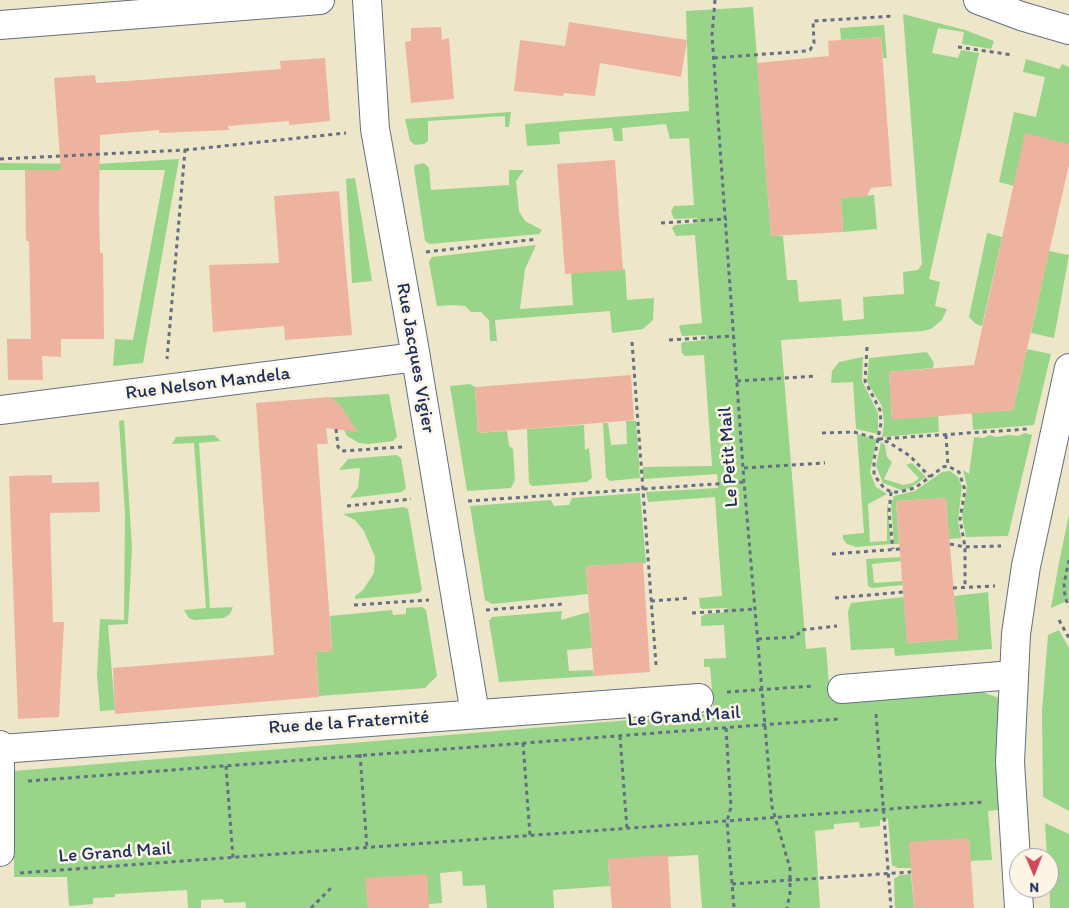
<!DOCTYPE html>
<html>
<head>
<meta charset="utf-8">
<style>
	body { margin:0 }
	#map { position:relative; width:1069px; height:908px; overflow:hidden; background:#ede6c8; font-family:Itim,sans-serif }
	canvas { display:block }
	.north { position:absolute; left:1009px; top:848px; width:50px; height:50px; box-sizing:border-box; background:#fcf5e5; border:1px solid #a2a6af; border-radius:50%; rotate:179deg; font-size:14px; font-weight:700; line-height:20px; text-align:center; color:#1b2f5e }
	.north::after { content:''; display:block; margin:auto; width:18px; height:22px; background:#d1495b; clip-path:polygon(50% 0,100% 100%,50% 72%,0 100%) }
</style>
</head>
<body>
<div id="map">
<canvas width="1069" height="908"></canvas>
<div class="north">N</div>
</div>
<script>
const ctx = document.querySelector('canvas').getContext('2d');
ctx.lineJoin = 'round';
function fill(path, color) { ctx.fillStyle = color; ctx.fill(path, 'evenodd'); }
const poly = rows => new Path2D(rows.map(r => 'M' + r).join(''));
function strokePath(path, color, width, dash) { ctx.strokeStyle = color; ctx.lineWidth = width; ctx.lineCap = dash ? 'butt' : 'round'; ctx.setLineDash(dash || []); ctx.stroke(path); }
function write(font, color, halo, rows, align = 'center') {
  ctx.font = font + ' Itim,sans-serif'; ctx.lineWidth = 5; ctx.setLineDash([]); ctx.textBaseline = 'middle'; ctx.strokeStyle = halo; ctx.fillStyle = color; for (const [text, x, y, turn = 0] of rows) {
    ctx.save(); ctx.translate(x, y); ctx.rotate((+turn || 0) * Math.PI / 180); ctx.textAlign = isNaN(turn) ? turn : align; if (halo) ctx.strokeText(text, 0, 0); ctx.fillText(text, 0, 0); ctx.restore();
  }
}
const green = poly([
	[753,7,771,236,783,236,787,280,797,280,799,302,841,299,843,321,864,319,863,297,904,294,903,272,918,270,922,264,903,14,965,30,994,41,991,49,962,44,964,32,938,28,932,53,958,58,961,50,979,53,929,279,940,282,935,306,947,309,942,320,931,329,923,331,781,340,806,649,826,647,830,698,968,687,999,698,998,810,988,811,992,860,970,861,969,838,911,868,898,868,892,865,888,819,880,820,880,826,860,828,859,822,834,824,834,829,815,831,820,908,702,908,698,855,608,860,610,886,553,890,554,908,487,908,485,885,463,886,462,871,440,873,442,903,428,904,366,878,368,908,246,908,245,902,224,903,223,899,201,900,201,908,188,908,187,890,115,894,115,897,93,898,93,904,69,906,67,877,14,877,14,771,714,713,710,667,704,667,704,659,726,658,724,625,701,626,701,617,705,614,727,612,727,608,702,609,700,607,699,598,722,596,715,497,648,502,646,492,718,488,717,474,643,479,643,467,712,466,704,355,685,356,682,353,681,344,683,342,706,340,706,335,682,336,679,327,681,325,702,323,695,235,676,236,672,228,675,225,697,223,697,218,674,219,671,211,674,206,694,205,689,138,670,139,666,124,622,128,623,141,614,141,612,128,559,132,560,144,527,146,525,124,689,111,686,11],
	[884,25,887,58,883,58,881,37,841,40,840,28],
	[1026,59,1059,69,1062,64,1069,67,1069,144,1014,186,999,182,1014,112,1036,117,1045,77,1023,72],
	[511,112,509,127,505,127,505,116,428,121,428,141,424,144,415,145,410,141,405,119],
	[179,159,143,363,113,366,115,339,133,340,165,170,0,170,0,163,98,164],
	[424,163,429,168,431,190,509,185,509,170,524,170,516,181,519,211,525,221,542,230,539,234,430,244,425,241,414,168,415,165],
	[355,178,372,281,352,283,346,179],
	[874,195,877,229,843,232,841,198],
	[987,233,1002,237,982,326,976,324,969,317],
	[536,245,525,269,520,309,573,305,571,273,625,269,627,300,654,298,653,320,643,329,612,333,610,311,495,320,497,341,490,341,489,320,481,312,471,312,465,306,454,305,437,306,429,262,432,257],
	[1049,251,1069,255,1054,338,1031,333],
	[1027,349,1051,354,1034,425,973,430,972,413,1013,410],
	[927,352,934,363,933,368,889,372,892,419,938,416,939,432,882,437,884,423,882,406,867,382,869,358],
	[863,357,862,381,878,413,878,434,856,429,853,382,831,383,832,371,839,362],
	[470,384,475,387,478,433,507,431,509,446,513,449,515,480,511,488,467,491,450,386],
	[389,394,397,437,393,441,369,444,359,443,347,436,344,430,348,416,336,402,325,402,324,398],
	[124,420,132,548,128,624,108,625,115,710,100,711,97,674,100,619,124,620,125,513,119,421],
	[626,421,636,421,640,478,610,481,606,477,603,423,608,423,611,445,627,444],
	[584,425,585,450,589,448,592,478,587,482,532,486,529,483,527,429],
	[1025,433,1032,435,1008,536,966,537,962,517,967,486,963,470,969,474,974,437,983,438,990,435,996,437,1009,435,1018,436],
	[857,434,877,439,870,472,876,487,887,494,868,504,870,542,887,541,887,502,891,544,856,547,847,544,843,539,843,535,864,533],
	[214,435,221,441,199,443,210,608,233,607,230,614,224,618,194,620,189,618,184,610,206,608,194,443,172,444,176,437],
	[881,442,885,445,887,457,892,462,884,479,903,485,913,483,919,478,906,465,912,463,926,477,910,488,901,490,883,483,876,466],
	[396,455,401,458,406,488,402,492,350,498,358,488,360,468,339,470,348,459],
	[950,471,958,477,962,487,958,520,961,538,949,539,946,498,896,501,899,544,894,544,891,503,894,496,915,491,942,472],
	[640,493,646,563,586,566,588,594,492,604,485,600,470,506,551,500,554,506,569,505,572,498],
	[404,507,408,509,422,590,419,593,355,599,355,596,363,590,374,573,375,557,364,531,355,520,343,514],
	[1069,514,1069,600,1051,608,1058,568],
	[901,557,901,561,872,564,874,583,902,581,903,585,872,588,868,586,866,559],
	[988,592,992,649,895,656,894,648,851,650,848,612,851,603,904,597,907,643,958,639,954,596],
	[422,607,426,610,437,676,425,688,319,696,316,652,332,651,330,616,392,610,393,615,406,614,406,608],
	[562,611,561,620,589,612,592,648,567,650,569,671,593,670,594,676,499,682,489,621,492,617],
	[1059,630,1069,648,1069,811,1043,797,1042,711,1048,635],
	[1045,823,1069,834,1069,908,1050,908,1049,858,1047,858],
	[911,874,914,908,895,908,894,879,900,875]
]);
const building = poly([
	[569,22,687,40,681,77,600,63,595,96,564,93,563,96,514,91,520,40,565,46],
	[441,27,442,40,449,38,454,99,411,103,405,42,411,41,411,28],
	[881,37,892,186,871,188,867,196,841,198,843,232,771,236,757,63,829,56,828,41],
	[325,58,330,121,289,125,289,121,228,126,229,130,159,133,159,130,100,135,99,210,100,253,103,253,104,339,61,339,61,357,42,356,43,380,8,380,7,339,31,339,29,241,26,241,25,170,61,170,54,78,95,75,96,83,128,81,281,69,280,61],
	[1025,133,1069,144,1069,165,1013,410,892,420,889,372,974,365],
	[615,160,623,270,565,274,557,164],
	[339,191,352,335,285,340,284,326,213,332,209,265,279,263,274,196],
	[631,375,634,420,478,433,475,387],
	[330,397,341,406,358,432,326,428,328,444,317,444,332,651,316,652,319,697,115,714,113,668,274,655,256,403],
	[52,475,52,483,99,482,100,512,50,513,53,622,64,622,59,717,18,719,9,476],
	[946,498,958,639,907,643,896,501],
	[643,562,650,672,594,676,586,566],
	[969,838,974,908,914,908,909,842],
	[668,855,671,908,612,908,608,859],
	[427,874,429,908,368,908,365,878]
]);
const path = poly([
	[715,0,712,35,744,482,772,807,790,868,790,893,787,908],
	[958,47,1013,55],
	[714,58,806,51,810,50,814,43,813,21,893,16],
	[185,150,346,133],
	[0,159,185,150,167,359],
	[661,223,727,219],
	[426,252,537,239],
	[669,340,734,336],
	[632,342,656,665],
	[867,347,865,381,880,410,881,423,874,460,874,475,884,488,891,492,899,492,915,488,943,467,948,466,959,472,965,490,960,519,965,547,965,587],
	[737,381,817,376],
	[336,429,338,447,342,451,402,447],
	[822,433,854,432,888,442,910,456,930,477],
	[946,435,948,466],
	[879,439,1028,429],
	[744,468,825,463],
	[891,492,889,512,893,549],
	[468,501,744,482],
	[347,506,411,499],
	[950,544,965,547,1001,546],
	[832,554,900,549],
	[1069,560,1064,584,1065,597,1069,607],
	[953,588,995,586],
	[835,598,904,592],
	[651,601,691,598],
	[354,605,429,600],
	[486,610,563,604],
	[692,613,756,609],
	[1059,620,1069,638],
	[758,639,796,637,801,630,837,626],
	[727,692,813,686],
	[876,714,891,908],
	[726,728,731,807,727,821,734,908],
	[620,736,627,829],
	[523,743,530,835],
	[360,754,367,848],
	[226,766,233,858],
	[28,781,839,719],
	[20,873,984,802],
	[732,884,911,872],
	[311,908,332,887]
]);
const minor = poly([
	[367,0,375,129,413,340,475,714],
	[978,0,1021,16,1069,30],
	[0,25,320,0],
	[0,410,416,357],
	[842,689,1013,675],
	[0,745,0,852],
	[0,749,699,698],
	[1019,908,1010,762,1016,634,1026,566,1069,368]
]);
const streetNames = [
	["Rue Jacques Vigier",415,358,80],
	["Rue Nelson Mandela",208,384,-7],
	["Le Petit Mail",729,457,-94],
	["Le Grand Mail",684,717,-4],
	["Rue de la Fraternité",349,723,-4],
	["Le Grand Mail",115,853,-4]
];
fill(green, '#98d589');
fill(building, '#eeb39f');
strokePath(minor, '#646f83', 30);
strokePath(path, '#646f83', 3, [4, 4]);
strokePath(minor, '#fff', 28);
write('19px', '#1b2f5e', '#fcf5e5', streetNames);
</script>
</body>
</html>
